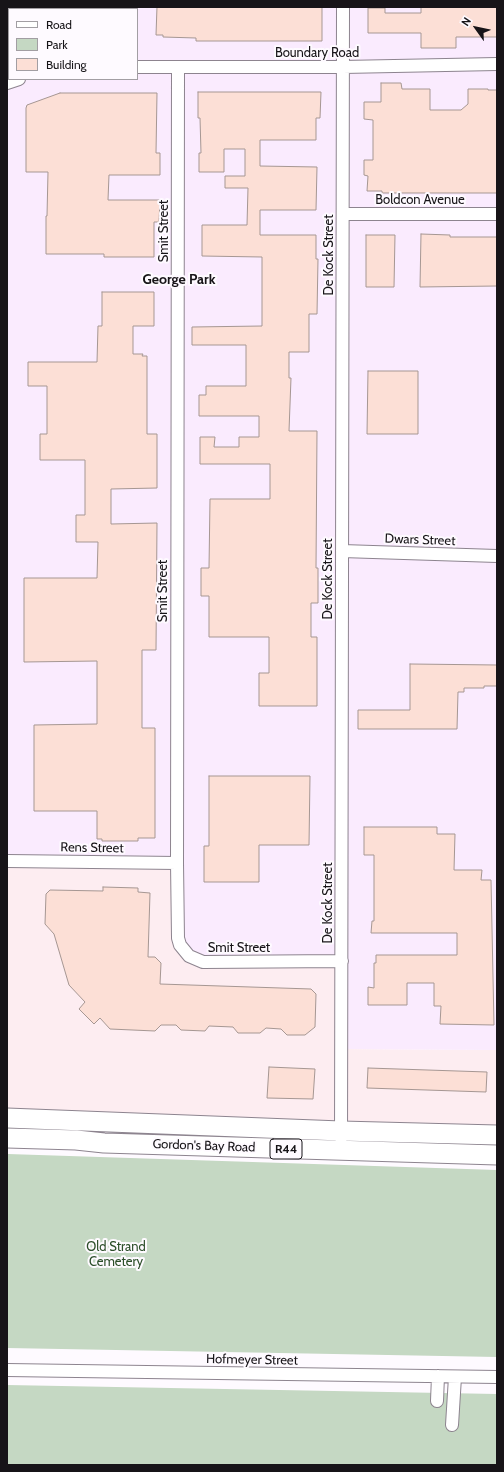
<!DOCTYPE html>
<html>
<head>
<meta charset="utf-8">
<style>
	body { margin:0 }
	#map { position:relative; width:504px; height:1472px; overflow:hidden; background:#fefaff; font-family:Cabin,sans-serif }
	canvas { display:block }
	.frame { position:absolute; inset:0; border:8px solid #171418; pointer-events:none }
	.legend { position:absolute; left:8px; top:8px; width:130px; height:72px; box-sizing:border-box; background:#fefaff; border:1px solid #a29ea3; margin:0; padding:5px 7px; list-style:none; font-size:12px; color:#171418 }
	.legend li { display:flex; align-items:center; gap:8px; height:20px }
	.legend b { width:20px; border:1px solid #a29ea3 }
	.north { position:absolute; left:456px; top:8px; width:40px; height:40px; -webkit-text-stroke:3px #fefaff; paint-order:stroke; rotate:303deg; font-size:11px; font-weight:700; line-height:16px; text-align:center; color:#171418 }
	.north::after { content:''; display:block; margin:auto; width:14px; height:18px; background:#171418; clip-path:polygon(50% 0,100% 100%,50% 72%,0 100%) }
</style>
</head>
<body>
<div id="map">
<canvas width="504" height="1472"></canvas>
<div class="frame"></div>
<ul class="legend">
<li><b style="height:5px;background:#fff"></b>Road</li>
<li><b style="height:11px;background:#c5d8c3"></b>Park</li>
<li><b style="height:11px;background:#fcdfd6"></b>Building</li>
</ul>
<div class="north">N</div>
</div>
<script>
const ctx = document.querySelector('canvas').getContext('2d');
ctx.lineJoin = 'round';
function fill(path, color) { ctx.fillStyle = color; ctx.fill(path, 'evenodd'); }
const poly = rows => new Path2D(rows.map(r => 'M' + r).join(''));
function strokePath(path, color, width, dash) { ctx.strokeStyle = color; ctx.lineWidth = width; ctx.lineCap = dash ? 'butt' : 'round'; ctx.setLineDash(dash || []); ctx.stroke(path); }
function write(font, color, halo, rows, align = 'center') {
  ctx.font = font + ' Cabin,sans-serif'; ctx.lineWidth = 4; ctx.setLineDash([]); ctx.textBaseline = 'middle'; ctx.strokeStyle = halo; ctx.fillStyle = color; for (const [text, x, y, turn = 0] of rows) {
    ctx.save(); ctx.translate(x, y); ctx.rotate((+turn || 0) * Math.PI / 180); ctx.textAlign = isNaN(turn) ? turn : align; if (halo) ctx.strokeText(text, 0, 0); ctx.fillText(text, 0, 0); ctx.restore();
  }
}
const commercial = poly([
	[7,858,177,860,341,959,341,1049,497,1050,497,1143,7,1127]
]);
const built = poly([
	[7,7,497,7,497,1050,341,1049,341,959,198,957,182,941,177,860,7,858],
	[9,9,137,9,137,79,9,79]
]);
const green = poly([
	[8,1154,497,1170,497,1357,7,1348],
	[7,1385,497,1394,497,1465,7,1465]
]);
const building = poly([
	[157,7,322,7,322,41,196,41,196,38,163,37,163,35,156,35,157,7],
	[421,7,497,7,497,37,456,37,456,48,421,48,421,33,368,33,368,8,385,8,385,13,421,13,421,7],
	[381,83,401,83,402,89,430,89,430,110,461,110,468,104,468,89,488,89,488,90,497,90,497,193,382,193,382,191,367,191,368,176,364,175,364,160,373,160,373,120,364,119,364,102,381,102,381,83],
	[198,92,321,92,320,118,316,118,316,140,260,140,260,166,317,167,316,210,260,210,260,235,316,235,316,259,318,259,317,314,309,314,309,352,289,352,289,378,291,378,289,431,317,431,316,568,318,568,318,603,311,603,311,637,317,637,317,706,259,706,259,673,269,673,269,637,209,637,209,596,201,596,201,568,209,568,210,499,270,499,270,464,200,464,200,437,215,437,214,447,239,447,239,437,259,437,259,416,199,416,199,395,206,395,206,386,246,386,246,345,192,345,192,327,262,326,262,257,202,256,202,225,247,225,248,188,225,188,225,176,245,176,245,149,224,149,224,172,199,172,199,153,201,153,200,118,198,118,198,92],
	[60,93,157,93,156,153,160,153,160,175,109,175,108,200,160,200,159,222,154,222,154,257,104,257,104,254,46,254,46,216,47,216,48,172,26,172,26,108,27,105,60,93],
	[421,234,450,235,450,237,497,237,497,286,420,287,421,234],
	[366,235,395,235,394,287,366,287,366,235],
	[102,292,154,292,154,326,133,326,133,354,143,354,142,356,147,356,147,434,157,434,157,488,111,489,111,524,157,523,156,650,142,650,142,728,155,728,155,838,138,838,138,841,102,841,102,839,97,839,97,811,34,811,34,725,97,724,97,661,24,662,24,578,97,578,98,542,76,542,76,515,85,515,85,460,40,460,40,434,47,434,47,386,28,386,28,362,97,362,98,326,102,326,102,292],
	[368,371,418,371,418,434,367,434,368,371],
	[410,664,497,665,497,686,484,686,484,688,464,688,464,692,458,692,457,729,358,729,358,710,410,710,410,664],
	[209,776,310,776,309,845,259,845,259,882,204,882,204,846,209,846,209,776],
	[364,827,437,827,437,834,455,834,454,870,482,870,481,880,491,880,494,1025,440,1024,441,1006,434,1006,434,983,407,983,407,1005,368,1005,368,987,374,988,374,963,376,963,376,955,457,955,457,933,371,933,372,921,374,921,374,855,364,855,364,827],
	[103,887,138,888,138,892,150,893,148,957,155,957,161,963,160,984,311,989,316,994,315,1027,305,1035,287,1035,281,1029,266,1028,260,1033,238,1033,233,1027,209,1026,205,1031,181,1030,176,1025,161,1025,155,1031,110,1029,100,1018,94,1024,79,1009,85,1002,69,985,54,934,45,924,46,894,50,890,103,891,103,887],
	[269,1067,315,1069,313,1099,267,1098,269,1067],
	[368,1068,487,1072,486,1092,367,1088,368,1068]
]);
const minor = poly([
	[59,7,59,9],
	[137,67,343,67,497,64],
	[178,67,177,863,178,938,180,945,189,956,203,962,342,961],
	[7,83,19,79],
	[343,214,497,214],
	[342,551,497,556],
	[7,861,177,863],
	[341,1138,343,7],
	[7,1370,497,1377],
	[437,1401,438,1376],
	[452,1425,455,1377]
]);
const primary = poly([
	[7,1118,341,1131,497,1135],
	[7,1138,76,1140,104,1143,497,1155]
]);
const shields = [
	[286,1149,32]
];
const shieldNames = [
	["R44",286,1149]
];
const streetNames = [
	["Boundary Road",317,53],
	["Boldcon Avenue",420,200],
	["Smit Street",164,231,-90],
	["De Kock Street",329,255,-90],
	["Dwars Street",420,540,2],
	["De Kock Street",328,579,-90],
	["Smit Street",163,591,-90],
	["Rens Street",92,848,1],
	["De Kock Street",328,903,-90],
	["Smit Street",239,948],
	["Gordon's Bay Road",204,1146,2],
	["Hofmeyer Street",252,1360,1]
];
const parkNames = [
	["Old Strand",116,1247],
	["Cemetery",116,1262]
];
const neighbourhoodNames = [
	["George Park",179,280]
];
fill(commercial, '#fdedf1');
fill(built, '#faebfe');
fill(green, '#c5d8c3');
fill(building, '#fcdfd6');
strokePath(building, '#a69793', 1);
strokePath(minor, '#8d848f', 14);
strokePath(primary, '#8d848f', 21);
strokePath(minor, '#fff', 12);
strokePath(primary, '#fff', 19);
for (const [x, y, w] of shields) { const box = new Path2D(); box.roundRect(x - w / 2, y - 10, w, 20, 3); ctx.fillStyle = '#fefaff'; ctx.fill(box); strokePath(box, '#171418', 1); }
write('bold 12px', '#171418', null, shieldNames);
write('13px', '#171418', '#fefaff', streetNames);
write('13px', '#2c4e29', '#fefaff', parkNames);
write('bold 14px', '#171418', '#fefaff', neighbourhoodNames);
</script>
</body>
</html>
